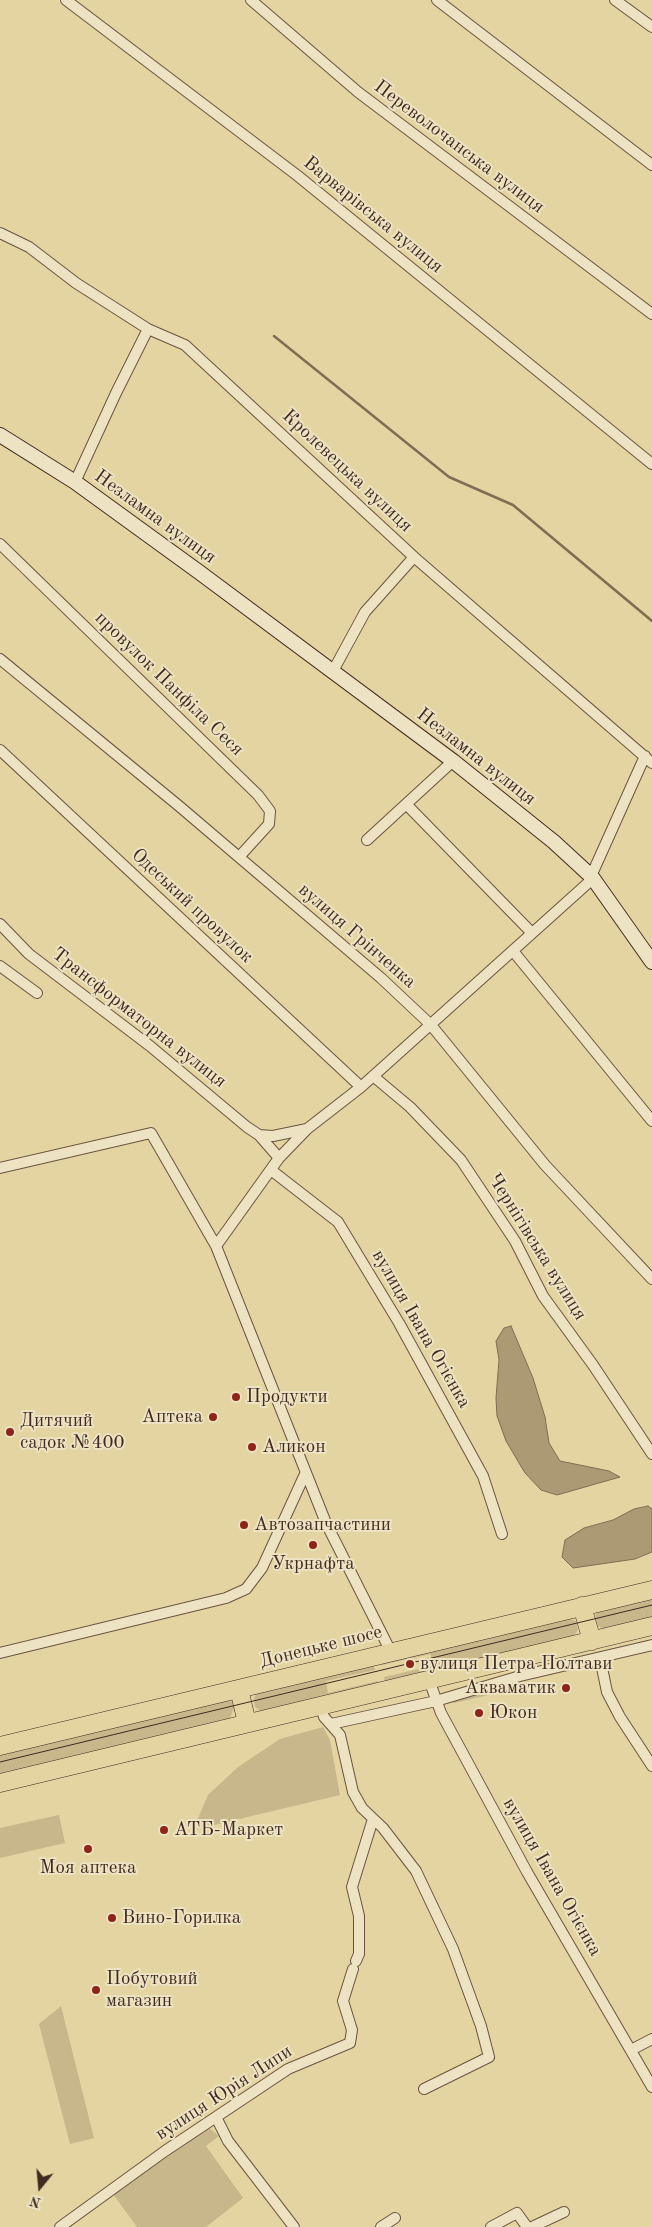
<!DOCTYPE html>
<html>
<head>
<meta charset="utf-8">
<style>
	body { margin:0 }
	#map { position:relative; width:652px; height:2227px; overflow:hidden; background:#e3d4a1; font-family:"Old Standard TT",serif }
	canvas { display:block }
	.north { position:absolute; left:15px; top:2162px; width:50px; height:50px; -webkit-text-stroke:4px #ede3c2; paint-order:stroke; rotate:197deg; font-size:14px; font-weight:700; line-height:20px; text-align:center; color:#412a21 }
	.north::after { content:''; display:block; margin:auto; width:18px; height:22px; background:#412a21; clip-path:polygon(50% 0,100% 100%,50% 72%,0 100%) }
</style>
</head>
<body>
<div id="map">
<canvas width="652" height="2227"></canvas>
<div class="north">N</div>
</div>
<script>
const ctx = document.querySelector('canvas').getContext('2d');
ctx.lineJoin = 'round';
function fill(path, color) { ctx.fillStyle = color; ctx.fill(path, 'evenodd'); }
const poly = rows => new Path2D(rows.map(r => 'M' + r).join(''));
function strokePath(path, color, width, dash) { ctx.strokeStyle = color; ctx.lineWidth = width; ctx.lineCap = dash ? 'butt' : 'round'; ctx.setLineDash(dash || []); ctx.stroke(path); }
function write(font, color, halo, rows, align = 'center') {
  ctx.font = font + ' "Old Standard TT",serif'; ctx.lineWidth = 4; ctx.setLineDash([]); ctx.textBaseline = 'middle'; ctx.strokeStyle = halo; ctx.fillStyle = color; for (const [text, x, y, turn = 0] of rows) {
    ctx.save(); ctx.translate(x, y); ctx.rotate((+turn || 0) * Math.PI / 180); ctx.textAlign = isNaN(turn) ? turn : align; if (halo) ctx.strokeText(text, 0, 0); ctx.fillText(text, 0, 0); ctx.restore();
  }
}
const green = poly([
	[652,1597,652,1618,606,1629,597,1626,595,1616,597,1611],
	[567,1618,576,1621,578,1630,572,1638,385,1683,384,1677,432,1666,431,1656,430,1654,382,1665,381,1663],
	[373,1664,375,1670,326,1681,328,1693,378,1681,378,1684,261,1711,255,1707,254,1698,258,1692],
	[504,1688,497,1693,454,1703,452,1701],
	[226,1700,232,1702,234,1708,230,1718,0,1775,0,1754],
	[323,1727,330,1740,340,1795,193,1830,208,1795,238,1767,280,1739],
	[59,1815,65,1843,0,1858,0,1828],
	[61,2006,94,2138,70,2144,39,2024],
	[209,2128,219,2136,206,2146,243,2198,206,2227,137,2227,113,2194]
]);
const water = poly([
	[511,1326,533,1378,545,1417,549,1443,560,1461,609,1471,620,1477,557,1495,541,1490,525,1473,506,1441,497,1416,496,1398,499,1360,496,1341,504,1328,511,1326],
	[648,1506,652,1509,652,1552,635,1559,573,1568,562,1557,565,1540,584,1528,613,1520,634,1509,648,1506]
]);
const stream = poly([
	[274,336,449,477,513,505,652,621]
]);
const street = poly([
	[66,0,298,176,652,464],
	[251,0,358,92,652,314],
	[437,0,652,165],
	[615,0,652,27],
	[0,233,29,247,76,283,148,329,185,345,414,557,652,763],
	[75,482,116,393,148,329],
	[0,544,258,795,270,811,269,824,239,857],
	[0,659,179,806,381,978,431,1025,545,1165,652,1279],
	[333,671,365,612,414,557],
	[0,750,361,1087],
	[406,804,532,933],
	[367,840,453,761],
	[0,924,29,954,150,1046,247,1127,259,1135,273,1136,307,1129],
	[513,951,652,1121],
	[0,966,37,993],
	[373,1076,410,1107,461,1160,515,1241,543,1296,593,1365,652,1454],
	[259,1135,279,1158],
	[0,1168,151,1133,216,1246,326,1523,391,1652],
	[271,1170,338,1222,399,1323,483,1476,502,1534],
	[216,1246,279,1158,307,1129,361,1087,588,883,645,756],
	[0,1653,226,1598,246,1589,262,1568,305,1474],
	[600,1658,607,1692,620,1717,652,1766],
	[429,1680,441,1713,527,1872,652,2087],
	[321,1706,324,1717,340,1735,353,1792,362,1808,383,1828,416,1871,453,1949,481,2026,489,2057,424,2089],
	[331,1724,436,1701,520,1676,652,1645],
	[356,1961,359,1954,359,1916,352,1887,373,1819],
	[631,2050,652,2039],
	[216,2117,228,2141,294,2227],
	[60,2227,165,2151,288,2069,350,2043,352,2030,343,2001,353,1969],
	[381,2227,395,2218],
	[491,2227,517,2213,527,2227],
	[532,2227,564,2212]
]);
const secondary = poly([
	[0,435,75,482,199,572,453,761,554,842,592,877,652,962]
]);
const highway = poly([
	[582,1606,592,1641],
	[239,1689,247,1723],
	[0,1746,652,1590],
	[0,1783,652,1626]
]);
const tram = poly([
	[0,1762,652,1605]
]);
const markers = [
	[236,1397,5,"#8f2418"],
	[213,1417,5,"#8f2418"],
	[10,1432,5,"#8f2418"],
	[252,1447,5,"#8f2418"],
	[244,1525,5,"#8f2418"],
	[313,1545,5,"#8f2418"],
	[410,1664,5,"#8f2418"],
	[566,1688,5,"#8f2418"],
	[479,1713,5,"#8f2418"],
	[164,1830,5,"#8f2418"],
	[88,1849,5,"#8f2418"],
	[112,1918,5,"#8f2418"],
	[96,1990,5,"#8f2418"]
];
const streetNames = [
	["Переволочанська вулиця",459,147,37],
	["Варварівська вулиця",373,215,39],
	["Кролевецька вулиця",347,471,43],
	["Незламна вулиця",155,517,36],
	["провулок Панфіла Сеся",169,684,44],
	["Незламна вулиця",476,757,38],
	["Одеський провулок",192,906,43],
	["вулиця Грінченка",357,936,41],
	["Трансформаторна вулиця",139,1018,38],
	["Чернігівська вулиця",537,1247,58],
	["вулиця Івана Огієнка",421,1329,60],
	["Донецьке шосе",321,1647,-14],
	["вулиця Івана Огієнка",552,1877,60],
	["вулиця Юрія Липи",224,2093,-33]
];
const poiNames = [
	["Продукти",246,1397],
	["Аптека",203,1417,"right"],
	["Дитячий",20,1421],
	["садок №400",20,1443],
	["Аликон",262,1447],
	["Автозапчастини",254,1525],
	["Укрнафта",313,1564,"center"],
	["вулиця Петра Полтави",420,1664],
	["Акваматик",556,1688,"right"],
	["Юкон",489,1713],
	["АТБ-Маркет",174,1830],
	["Моя аптека",88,1868,"center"],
	["Вино-Горилка",122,1918],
	["Побутовий",106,1979],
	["магазин",106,2001]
];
fill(green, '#c7b78b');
fill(water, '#ac9a75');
strokePath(water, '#816d53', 1);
strokePath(stream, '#816d53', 2.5);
strokePath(street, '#6a5441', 12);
strokePath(secondary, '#412a21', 16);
strokePath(highway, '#412a21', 19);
strokePath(street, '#ede3c2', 10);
strokePath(secondary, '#ede3c2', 14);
strokePath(highway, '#e3d4a1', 18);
strokePath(tram, '#412a21', 1);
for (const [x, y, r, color] of markers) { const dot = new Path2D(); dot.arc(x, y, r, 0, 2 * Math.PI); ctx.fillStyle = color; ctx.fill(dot); strokePath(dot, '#ede3c2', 2); }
write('19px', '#412a21', '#ede3c2', streetNames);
write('19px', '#412a21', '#ede3c2', poiNames, 'left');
</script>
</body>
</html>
